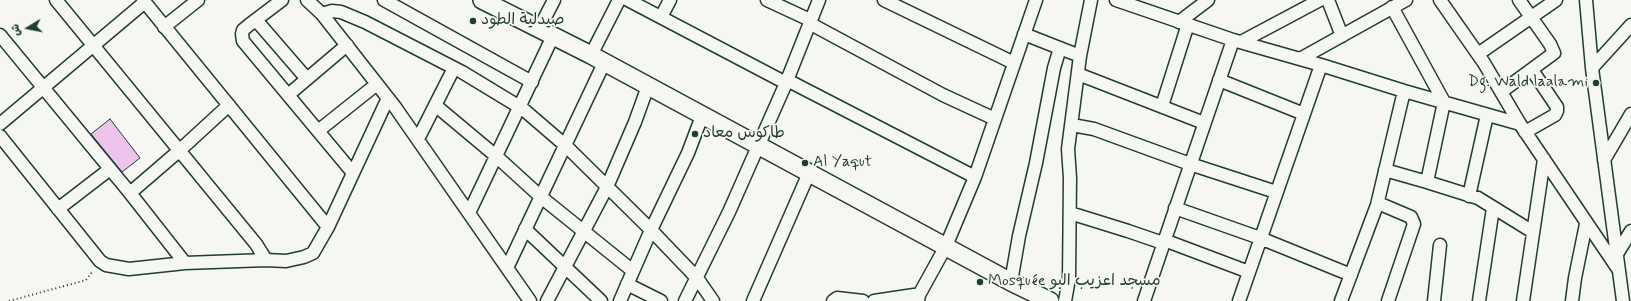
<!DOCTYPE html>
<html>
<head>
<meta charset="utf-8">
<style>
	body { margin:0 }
	#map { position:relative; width:1631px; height:301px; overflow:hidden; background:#f6f6f2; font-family:Mynerve,"Playpen Sans Arabic",sans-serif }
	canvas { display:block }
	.north { position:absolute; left:8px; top:8px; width:40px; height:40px; -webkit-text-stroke:3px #f6f6f2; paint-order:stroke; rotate:260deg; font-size:11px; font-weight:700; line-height:16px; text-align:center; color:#1f3d34 }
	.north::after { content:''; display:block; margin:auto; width:14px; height:18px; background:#1f3d34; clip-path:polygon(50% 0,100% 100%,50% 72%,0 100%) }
</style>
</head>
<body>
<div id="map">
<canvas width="1631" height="301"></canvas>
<div class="north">ش</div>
</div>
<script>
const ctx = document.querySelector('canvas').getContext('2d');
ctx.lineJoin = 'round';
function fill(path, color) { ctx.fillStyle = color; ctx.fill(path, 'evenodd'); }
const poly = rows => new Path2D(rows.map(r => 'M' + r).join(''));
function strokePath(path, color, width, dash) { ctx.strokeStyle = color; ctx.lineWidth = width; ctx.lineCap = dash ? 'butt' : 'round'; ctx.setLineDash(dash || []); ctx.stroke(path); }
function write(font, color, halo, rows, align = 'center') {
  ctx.font = font + ' Mynerve,"Playpen Sans Arabic",sans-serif'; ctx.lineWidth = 3.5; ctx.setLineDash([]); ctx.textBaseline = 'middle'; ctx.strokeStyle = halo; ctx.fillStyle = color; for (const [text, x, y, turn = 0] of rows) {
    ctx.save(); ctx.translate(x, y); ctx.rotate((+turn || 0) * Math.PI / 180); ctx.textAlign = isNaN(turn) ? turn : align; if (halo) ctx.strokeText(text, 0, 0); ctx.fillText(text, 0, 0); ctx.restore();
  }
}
const building = poly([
	[110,119,140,158,122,172,91,134,110,119]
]);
const path = poly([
	[9,301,79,282,86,280,93,271]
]);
const street = poly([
	[56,0,256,244,266,260,286,261,304,257,313,253,328,227,388,98],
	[143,0,328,227],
	[282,0,249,25,243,30,242,34,243,41,288,95,347,45],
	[307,0,322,14,395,107,530,301],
	[384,0,532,82],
	[628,0,786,83,729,212,685,301],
	[767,0,810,20],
	[884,0,1014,63],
	[1116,0,1233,40,1321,65,1404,91,1520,124],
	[1328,0,1342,36],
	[1440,0,1484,63,1520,124,1618,269],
	[1586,0,1592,68,1623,301],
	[1392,7,1444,102,1427,182,1478,198,1533,232],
	[322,14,332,11,341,12,365,22,462,72,523,109,566,146,651,230,697,278,713,301],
	[661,17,670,0],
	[256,20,307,79],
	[1179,22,1208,0],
	[809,23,943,95,995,119],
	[164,27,198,0],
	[539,29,554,0],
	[1024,34,1080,56],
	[0,35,130,193,180,150,229,105],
	[1241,42,1320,0],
	[1478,54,1556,0],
	[591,55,619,0],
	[1300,59,1406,0],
	[1592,68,1631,25],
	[1078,74,1204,123],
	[787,80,975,177],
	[1219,80,1304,114],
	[786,83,819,0],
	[1501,92,1554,53,1550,44,1519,0],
	[288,95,353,173],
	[435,105,496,156,541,197,633,271],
	[1162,106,1188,24],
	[0,124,145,2],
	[1072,125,1094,129,1190,164,1276,192],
	[318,131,377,84],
	[1525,132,1555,115,1557,111,1557,107,1532,70],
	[0,136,100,261,106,265,129,269,185,263],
	[418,139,454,68],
	[1604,160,1631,114],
	[1385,170,1427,182],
	[130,193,185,263,266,260],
	[1469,196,1487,115],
	[1378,203,1411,217,1414,224,1388,301],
	[1175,208,1260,238,1351,275],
	[58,209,110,169],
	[469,213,553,36],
	[1070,213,1128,231,1163,243],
	[525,229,601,301],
	[1164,240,1249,272],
	[1617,254,1631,231],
	[507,268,604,63],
	[1011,282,1019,236,1036,163,1054,68,1060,48],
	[627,284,661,301],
	[547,301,607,187,635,122,648,86],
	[620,301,651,230,688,153,702,116],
	[753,301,809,173],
	[833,301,837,298,863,301],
	[874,301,914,295],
	[918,301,919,295,946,246,975,177,1036,0],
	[1065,301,1069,279,1070,178,1068,149,1080,56,1091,0],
	[1144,301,1233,40],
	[1239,301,1321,65],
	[1341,301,1377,205,1404,91],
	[1434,301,1440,245],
	[1479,301,1493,208],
	[1523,301,1544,159],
	[1572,301,1575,278,1586,224]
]);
const secondary = poly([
	[482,0,591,55,1011,282,1050,301]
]);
const markers = [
	[473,21,4,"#1f3d34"],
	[1596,83,4,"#1f3d34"],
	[695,134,4,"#1f3d34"],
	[805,163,4,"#1f3d34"],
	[980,282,4,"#1f3d34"]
];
const poiNames = [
	["صيدلية الطود",481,21],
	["Dg. Wald laalami",1588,83,"right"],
	["طاكوس معاد",703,134],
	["Al Yaqut",813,163],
	["Mosquée مسجد اعزيب البو",988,282]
];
fill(building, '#ecc3eb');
strokePath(building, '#1f3d34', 1);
strokePath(street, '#1f3d34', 15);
strokePath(secondary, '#1f3d34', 20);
strokePath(path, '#1f3d34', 2, [1, 3]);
strokePath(street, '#f6f6f2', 12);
strokePath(secondary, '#f6f6f2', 17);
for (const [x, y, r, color] of markers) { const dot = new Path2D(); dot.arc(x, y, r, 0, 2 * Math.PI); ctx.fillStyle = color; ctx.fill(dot); strokePath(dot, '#f6f6f2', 1.5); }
write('16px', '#1f3d34', '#f6f6f2', poiNames, 'left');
</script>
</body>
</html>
